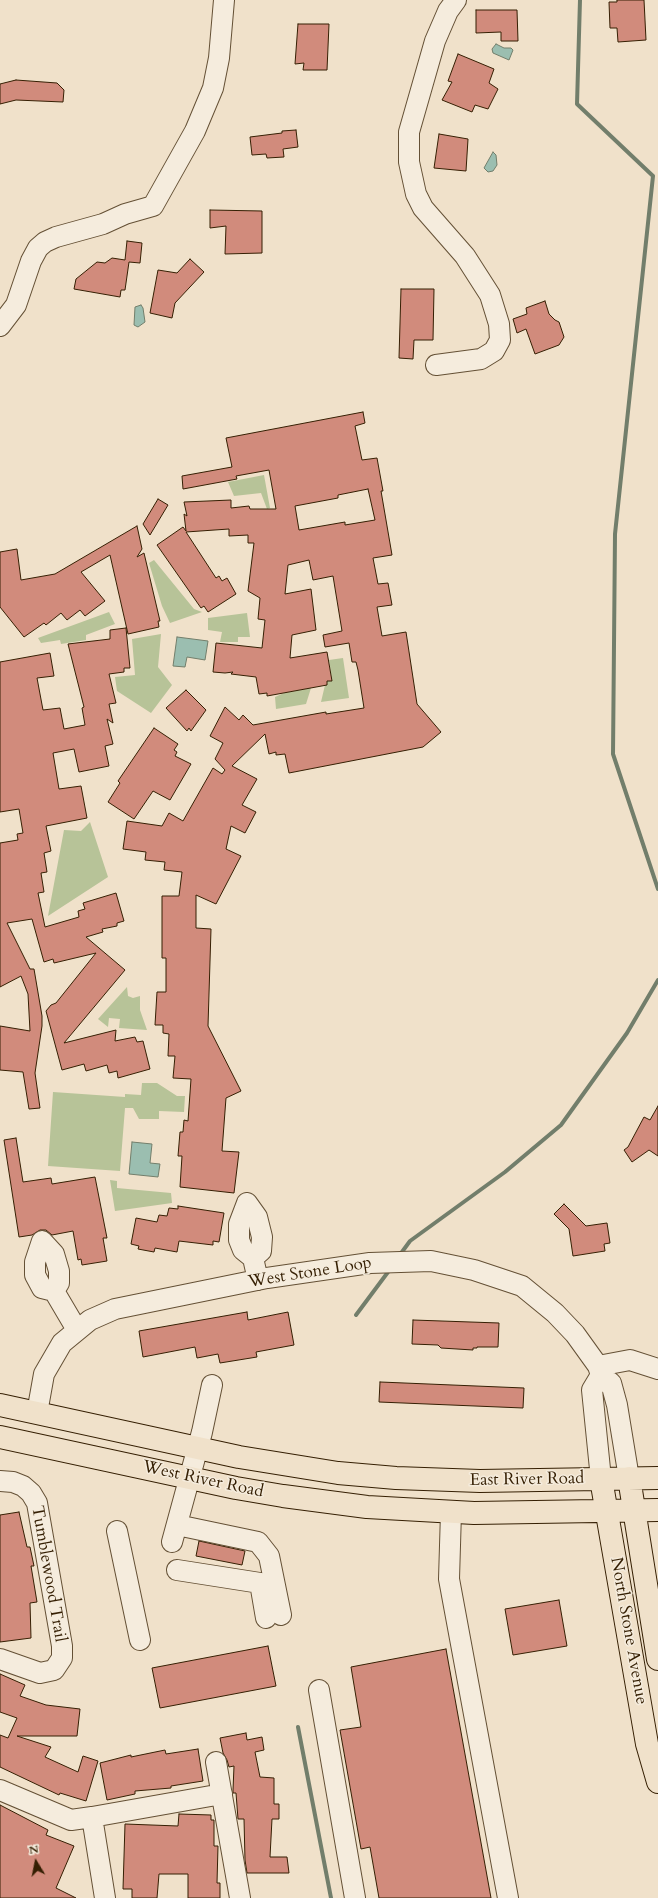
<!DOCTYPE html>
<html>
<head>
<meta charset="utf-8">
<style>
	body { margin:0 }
	#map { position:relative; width:658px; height:1898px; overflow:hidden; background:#f0e1ca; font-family:Cardo,serif }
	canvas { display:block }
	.north { position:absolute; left:16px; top:1842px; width:40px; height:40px; -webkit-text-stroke:3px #f5ecdd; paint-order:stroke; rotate:350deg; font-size:11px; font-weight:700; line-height:16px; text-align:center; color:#351f03 }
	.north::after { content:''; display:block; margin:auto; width:14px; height:18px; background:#351f03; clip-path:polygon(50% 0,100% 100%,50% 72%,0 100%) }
</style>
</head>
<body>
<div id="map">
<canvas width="658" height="1898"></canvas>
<div class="north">N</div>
</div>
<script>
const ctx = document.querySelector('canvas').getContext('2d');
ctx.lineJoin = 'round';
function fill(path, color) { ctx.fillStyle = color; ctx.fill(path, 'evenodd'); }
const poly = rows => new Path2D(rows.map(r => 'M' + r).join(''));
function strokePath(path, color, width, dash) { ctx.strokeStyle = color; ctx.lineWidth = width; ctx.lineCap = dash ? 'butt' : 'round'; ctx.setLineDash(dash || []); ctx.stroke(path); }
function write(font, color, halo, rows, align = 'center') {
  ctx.font = font + ' Cardo,serif'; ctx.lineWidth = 3; ctx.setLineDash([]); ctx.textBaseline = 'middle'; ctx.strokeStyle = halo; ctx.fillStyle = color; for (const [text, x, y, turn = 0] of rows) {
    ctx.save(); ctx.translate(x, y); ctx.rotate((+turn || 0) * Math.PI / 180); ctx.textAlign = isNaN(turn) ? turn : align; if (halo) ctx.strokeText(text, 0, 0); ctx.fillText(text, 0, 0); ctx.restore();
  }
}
const green = poly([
	[264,475,270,508,267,509,261,493,234,496,228,482],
	[154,560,194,609,202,612,170,623,162,606,149,563],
	[109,612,115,624,86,635,86,640,61,644,60,640,41,643,38,638],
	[247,613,250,637,238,637,238,642,220,642,222,632,208,630,208,618],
	[161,634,158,667,172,685,151,713,117,691,115,677,135,675,132,639],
	[343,658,349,698,321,702,325,685,327,685,327,681,332,680,329,660],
	[311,688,306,704,276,709,275,697,284,693],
	[90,822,108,877,48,916,64,830,81,831],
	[127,987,128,996,133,998,140,996,140,1010,147,1030,119,1028,120,1019,109,1018,108,1027,98,1019],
	[142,1083,157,1083,177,1096,185,1096,184,1112,159,1111,159,1119,139,1119,133,1108,125,1108,120,1171,48,1166,53,1092,125,1097,125,1094,141,1095],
	[110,1180,117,1181,117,1188,171,1193,172,1203,115,1211]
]);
const water = poly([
	[496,44,504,48,511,48,513,50,509,60,493,53,492,49,496,44],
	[493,152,496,155,497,165,493,171,488,172,484,168,493,152],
	[141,305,143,308,145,322,138,327,134,325,135,307,141,305],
	[177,637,208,641,205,660,187,657,185,667,173,666,177,637],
	[132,1142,152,1144,150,1163,160,1164,158,1177,129,1174,132,1142]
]);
const stream = poly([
	[580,0,577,104,653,176],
	[653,176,615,534,613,754,658,889],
	[399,1256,410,1241,505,1172,561,1125,627,1033,658,980],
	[356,1315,391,1268],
	[298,1727,331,1898]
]);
const building = poly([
	[617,0,644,0,646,40,618,42,617,28,610,28,609,2,617,2,617,0],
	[476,10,517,10,518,41,501,41,501,32,476,33,476,10],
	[298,24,329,24,327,70,303,70,304,63,295,64,298,24],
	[458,54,494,69,489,83,498,89,488,109,475,105,472,112,442,100,452,82,448,81,458,54],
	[16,80,57,83,64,90,63,102,16,100,0,104,0,84,16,80],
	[296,130,298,147,283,149,284,157,267,158,266,154,252,155,250,137,282,133,282,131,296,130],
	[439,134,468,139,466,171,434,168,439,134],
	[210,210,262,211,262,253,225,254,226,226,210,228,210,210],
	[127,241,142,243,140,263,129,262,125,290,121,290,120,297,74,289,76,279,97,262,105,263,112,258,125,260,127,241],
	[190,259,204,272,175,303,172,318,150,313,158,270,177,273,190,259],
	[401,289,434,289,433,340,414,340,413,359,399,358,401,289],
	[545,301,549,314,555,320,559,322,564,337,559,345,535,354,526,329,517,333,513,319,527,314,526,308,545,301],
	[363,412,365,423,355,426,362,460,377,458,383,491,381,491,392,555,373,558,378,584,388,583,392,605,377,607,382,636,406,632,417,704,441,732,423,747,289,773,285,754,276,755,276,752,269,754,265,734,232,766,257,779,242,805,256,812,245,833,231,826,226,849,241,856,216,904,196,895,196,928,211,929,208,1026,241,1091,226,1098,222,1151,239,1152,234,1193,180,1187,182,1156,178,1156,180,1132,183,1132,184,1120,188,1121,191,1079,173,1078,175,1056,168,1056,169,1034,163,1033,163,1025,155,1025,157,992,166,992,166,958,162,958,162,896,179,896,182,872,164,870,165,862,145,860,146,852,123,849,127,821,162,826,169,813,183,821,213,768,222,774,225,770,215,759,223,743,210,736,225,707,239,720,243,715,253,725,326,712,326,714,364,708,358,670,356,662,352,662,349,643,325,647,323,635,342,631,333,576,313,580,309,560,288,565,285,594,311,589,316,630,292,635,290,658,327,652,332,681,327,681,327,685,267,696,267,693,259,694,256,677,231,674,233,672,225,673,213,672,216,643,262,648,265,620,258,619,260,598,248,591,254,543,248,543,248,535,229,536,229,529,186,532,216,578,219,576,222,581,227,578,236,594,208,612,204,606,201,608,157,545,183,527,186,531,184,514,187,516,184,502,231,500,231,508,249,506,250,509,276,509,269,470,236,476,237,479,183,489,182,476,232,467,226,438,363,412],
	[368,489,375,520,345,525,345,522,299,530,295,506,338,498,338,495,368,489],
	[158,499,168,505,150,535,143,524,158,499],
	[137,526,142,549,137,557,144,553,160,621,158,621,159,627,128,634,110,555,81,572,105,601,85,616,80,610,67,620,61,613,46,625,44,623,24,637,0,607,0,552,17,549,21,580,55,574,137,526],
	[126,628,130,668,124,668,124,672,109,674,116,703,109,704,113,723,107,719,113,744,105,746,109,766,79,772,74,749,53,753,59,789,81,786,87,818,46,826,51,851,44,853,47,872,41,873,44,892,38,893,45,927,79,917,78,911,85,909,83,903,116,893,124,921,117,923,117,926,102,929,103,932,86,937,125,970,64,1043,116,1030,115,1041,135,1037,137,1042,143,1041,150,1069,118,1078,117,1071,109,1073,107,1065,86,1071,84,1064,62,1070,46,1011,51,1005,56,1003,96,953,54,963,53,959,44,962,32,919,7,923,30,969,34,969,42,1016,42,1026,35,1073,40,1108,29,1109,23,1072,0,1070,0,1026,30,1031,28,994,21,976,0,987,0,843,18,840,17,834,23,833,19,809,0,812,0,662,50,653,54,676,37,678,43,710,60,708,64,729,85,725,82,708,84,707,68,644,110,639,110,630,126,628],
	[186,690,206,710,191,731,189,728,187,731,166,708,186,690],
	[154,728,178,744,174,750,177,752,175,756,191,764,170,800,153,791,134,819,108,802,120,783,118,781,154,728],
	[658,1106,658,1156,649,1150,632,1162,624,1150,628,1147,644,1117,650,1120,658,1106],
	[16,1138,23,1182,51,1178,52,1184,95,1177,107,1238,103,1238,107,1261,82,1265,81,1259,78,1260,73,1231,52,1235,46,1230,40,1230,32,1235,19,1237,4,1140,16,1138],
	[564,1204,586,1226,607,1223,610,1243,604,1244,605,1251,573,1256,569,1229,554,1214,564,1204],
	[178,1206,224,1213,219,1242,213,1241,213,1245,179,1241,177,1252,155,1248,154,1252,138,1249,139,1246,131,1244,136,1218,157,1222,159,1215,167,1216,169,1208,178,1209,178,1206],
	[247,1312,248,1320,288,1312,294,1345,256,1352,257,1357,220,1363,218,1354,197,1358,195,1347,143,1357,139,1331,247,1312],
	[413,1320,499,1323,498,1347,477,1347,477,1348,473,1348,473,1350,441,1348,438,1345,412,1344,413,1320],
	[380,1382,524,1388,523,1408,379,1402,380,1382],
	[19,1512,27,1547,30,1547,34,1566,31,1566,37,1602,30,1603,31,1638,0,1642,0,1515,19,1512],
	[199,1541,245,1551,242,1565,196,1556,199,1541],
	[559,1600,567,1646,513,1655,505,1609,559,1600],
	[268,1646,276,1686,160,1708,152,1668,268,1646],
	[446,1649,491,1898,379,1898,370,1847,361,1849,340,1730,361,1727,351,1667,446,1649],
	[0,1674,25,1685,20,1696,46,1705,80,1709,77,1736,17,1736,51,1747,45,1757,78,1772,83,1756,98,1761,86,1801,60,1793,59,1795,0,1767,0,1735,8,1738,17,1718,0,1712,0,1674],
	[246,1733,247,1740,262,1737,264,1750,255,1752,260,1777,274,1778,274,1804,279,1804,279,1819,272,1819,270,1857,287,1857,289,1873,247,1873,245,1860,244,1819,238,1819,236,1793,233,1793,233,1790,234,1766,229,1767,227,1760,223,1753,220,1738,246,1733],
	[198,1749,203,1781,171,1786,171,1788,135,1791,135,1794,107,1800,100,1763,131,1755,131,1757,165,1750,166,1754,198,1749],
	[0,1805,48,1830,46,1835,74,1846,56,1888,76,1898,0,1898,0,1805],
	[179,1814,211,1815,211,1820,214,1820,214,1846,218,1846,217,1883,220,1883,220,1898,188,1898,188,1874,159,1874,157,1898,132,1898,132,1889,123,1889,125,1824,178,1826,179,1814]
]);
const minor = poly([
	[0,326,16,305,31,261,38,248,45,242,56,237,103,224,125,214,153,206,195,131,213,88,219,58,224,0],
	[436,365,481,359,494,351,500,340,499,324,490,295,465,256,423,208,416,194,409,162,409,132,435,41,448,11,456,0],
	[247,1203,239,1224,239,1240,243,1250,253,1258,258,1280],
	[247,1203,257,1217,262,1237,261,1251,253,1258],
	[54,1291,59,1283,59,1271,54,1254,42,1241,35,1262,35,1275,42,1288,54,1291,77,1330],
	[598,1366,630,1360,658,1369],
	[601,1375,592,1390,601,1479],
	[37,1413,44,1374,62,1343,90,1320,115,1309,267,1278,370,1263,431,1261,474,1270,522,1286,555,1313,575,1334,598,1366,601,1375,611,1383,617,1405,629,1478],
	[0,1481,13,1482,23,1486,31,1493,37,1503,62,1646,62,1658,54,1670,40,1673,0,1659],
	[451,1512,449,1579,508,1898],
	[177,1525,258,1542,269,1556,281,1615],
	[117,1531,140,1640],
	[172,1542,202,1432,212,1385],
	[177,1570,260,1583,266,1618],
	[319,1690,355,1898],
	[216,1762,240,1898],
	[0,1790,71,1820,92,1817,105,1898],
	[92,1817,222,1794]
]);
const major = poly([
	[0,1405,239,1457,338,1473,396,1478,480,1481,658,1478],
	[0,1437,236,1488,283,1496,367,1507,474,1513,658,1510],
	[629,1478,658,1659],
	[601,1479,647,1744,658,1782]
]);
const streetNames = [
	["West Stone Loop",310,1273,-9],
	["West River Road",203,1480,12],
	["East River Road",527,1480,-1],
	["Tumblewood Trail",48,1574,80],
	["North Stone Avenue",628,1631,80]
];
fill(green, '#b7c398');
fill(water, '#9bbeb0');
strokePath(water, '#727e6b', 1);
strokePath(stream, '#727e6b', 4);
fill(building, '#d18b7c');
strokePath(building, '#351f03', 1);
strokePath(minor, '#645035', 22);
strokePath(major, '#351f03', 24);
strokePath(minor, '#f5ecdd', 20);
strokePath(major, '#f0e1ca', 22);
write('17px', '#351f03', '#f5ecdd', streetNames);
</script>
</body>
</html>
